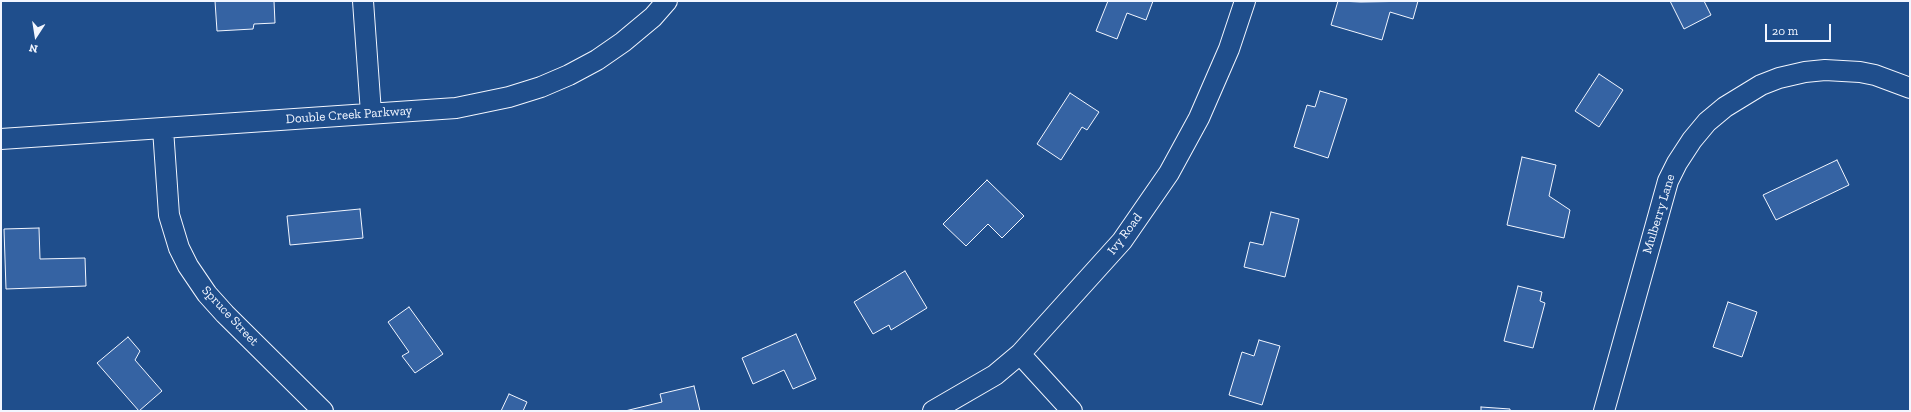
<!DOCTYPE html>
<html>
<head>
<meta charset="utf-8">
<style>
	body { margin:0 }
	#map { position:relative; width:1911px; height:412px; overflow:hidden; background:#1f4e8c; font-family:"Zilla Slab",serif }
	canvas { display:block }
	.frame { position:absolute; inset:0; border:2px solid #f2f6ff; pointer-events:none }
	.north { position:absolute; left:16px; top:16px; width:40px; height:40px; -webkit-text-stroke:3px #1f4e8c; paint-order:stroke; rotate:192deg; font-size:11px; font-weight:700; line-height:16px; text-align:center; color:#f2f6ff }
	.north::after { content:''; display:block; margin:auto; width:14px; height:18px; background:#f2f6ff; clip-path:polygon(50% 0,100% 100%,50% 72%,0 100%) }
	.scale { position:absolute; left:1765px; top:24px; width:66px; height:18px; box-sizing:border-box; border:2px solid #f2f6ff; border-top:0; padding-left:5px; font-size:12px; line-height:14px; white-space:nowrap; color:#f2f6ff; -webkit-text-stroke:3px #1f4e8c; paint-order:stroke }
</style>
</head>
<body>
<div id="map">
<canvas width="1911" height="412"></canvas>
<div class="frame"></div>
<div class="north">N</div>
<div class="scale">20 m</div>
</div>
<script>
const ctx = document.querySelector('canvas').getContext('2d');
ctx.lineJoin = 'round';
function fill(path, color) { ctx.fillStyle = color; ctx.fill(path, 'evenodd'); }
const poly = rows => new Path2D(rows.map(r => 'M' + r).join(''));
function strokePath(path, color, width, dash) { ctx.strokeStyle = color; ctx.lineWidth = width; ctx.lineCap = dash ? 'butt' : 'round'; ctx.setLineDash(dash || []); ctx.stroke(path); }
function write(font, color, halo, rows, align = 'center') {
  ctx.font = font + ' "Zilla Slab",serif'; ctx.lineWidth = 3; ctx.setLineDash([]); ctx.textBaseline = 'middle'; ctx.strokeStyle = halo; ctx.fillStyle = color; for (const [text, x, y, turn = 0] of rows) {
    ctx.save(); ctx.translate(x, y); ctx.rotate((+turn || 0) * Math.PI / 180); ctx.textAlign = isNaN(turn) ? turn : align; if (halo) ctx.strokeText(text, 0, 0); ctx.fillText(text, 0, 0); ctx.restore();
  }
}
const building = poly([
	[215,1,274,1,275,23,254,24,253,29,217,31,215,1],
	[1108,1,1153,1,1146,20,1127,13,1117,39,1096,31,1108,1],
	[1338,1,1361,2,1418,1,1413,19,1390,12,1382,40,1331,25,1338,1],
	[1670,1,1704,1,1711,15,1684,29,1670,1],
	[1599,74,1623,90,1599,127,1575,111,1599,74],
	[1320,91,1347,99,1328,158,1294,147,1307,105,1315,107,1320,91],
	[1070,93,1099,112,1087,130,1082,127,1061,160,1037,144,1070,93],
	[1522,157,1556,165,1549,196,1570,210,1564,238,1507,225,1522,157],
	[1837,160,1849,185,1776,220,1763,195,1837,160],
	[987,180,1024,216,1002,238,988,224,966,246,943,224,987,180],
	[360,209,363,238,290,245,287,216,360,209],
	[1271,212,1299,219,1285,277,1244,267,1250,242,1263,245,1271,212],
	[39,228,40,259,85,258,86,286,6,289,4,229,39,228],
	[905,271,927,308,891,330,889,325,873,334,854,302,905,271],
	[1518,286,1542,292,1540,301,1545,303,1533,348,1504,341,1518,286],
	[1728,302,1757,312,1742,357,1713,347,1728,302],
	[409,307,443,354,415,373,402,356,409,352,388,322,409,307],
	[796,334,816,379,793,389,784,370,753,384,742,358,796,334],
	[128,337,140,351,135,360,162,391,139,411,97,363,128,337],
	[1259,340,1280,346,1262,405,1229,395,1242,352,1254,356,1259,340],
	[694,386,700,411,625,411,662,402,660,394,694,386],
	[509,394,527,402,523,411,501,411,509,394],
	[1481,407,1510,409,1510,411,1481,411,1481,407]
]);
const minor = poly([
	[363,1,371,113],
	[163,129,169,215,179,248,188,266,207,294,225,314,323,411],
	[1,139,456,108,509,97,541,87,569,75,597,60,623,42,653,17,667,1],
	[1020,354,1072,411],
	[933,411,995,375,1020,354,1122,241,1169,173,1199,118,1229,49,1245,1],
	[1604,411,1668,181,1677,163,1692,140,1707,122,1725,107,1761,85,1779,78,1805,72,1825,70,1860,72,1875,75,1910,88]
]);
const streetNames = [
	["Double Creek Parkway",349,115,-4],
	["Mulberry Lane",1659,214,-73],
	["Ivy Road",1125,234,-53],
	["Spruce Street",230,316,47]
];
fill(building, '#3563a3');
strokePath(building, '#f2f6ff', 1);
strokePath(minor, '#f2f6ff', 22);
strokePath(minor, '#1f4e8c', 20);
write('13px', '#f2f6ff', '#1f4e8c', streetNames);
</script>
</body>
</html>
